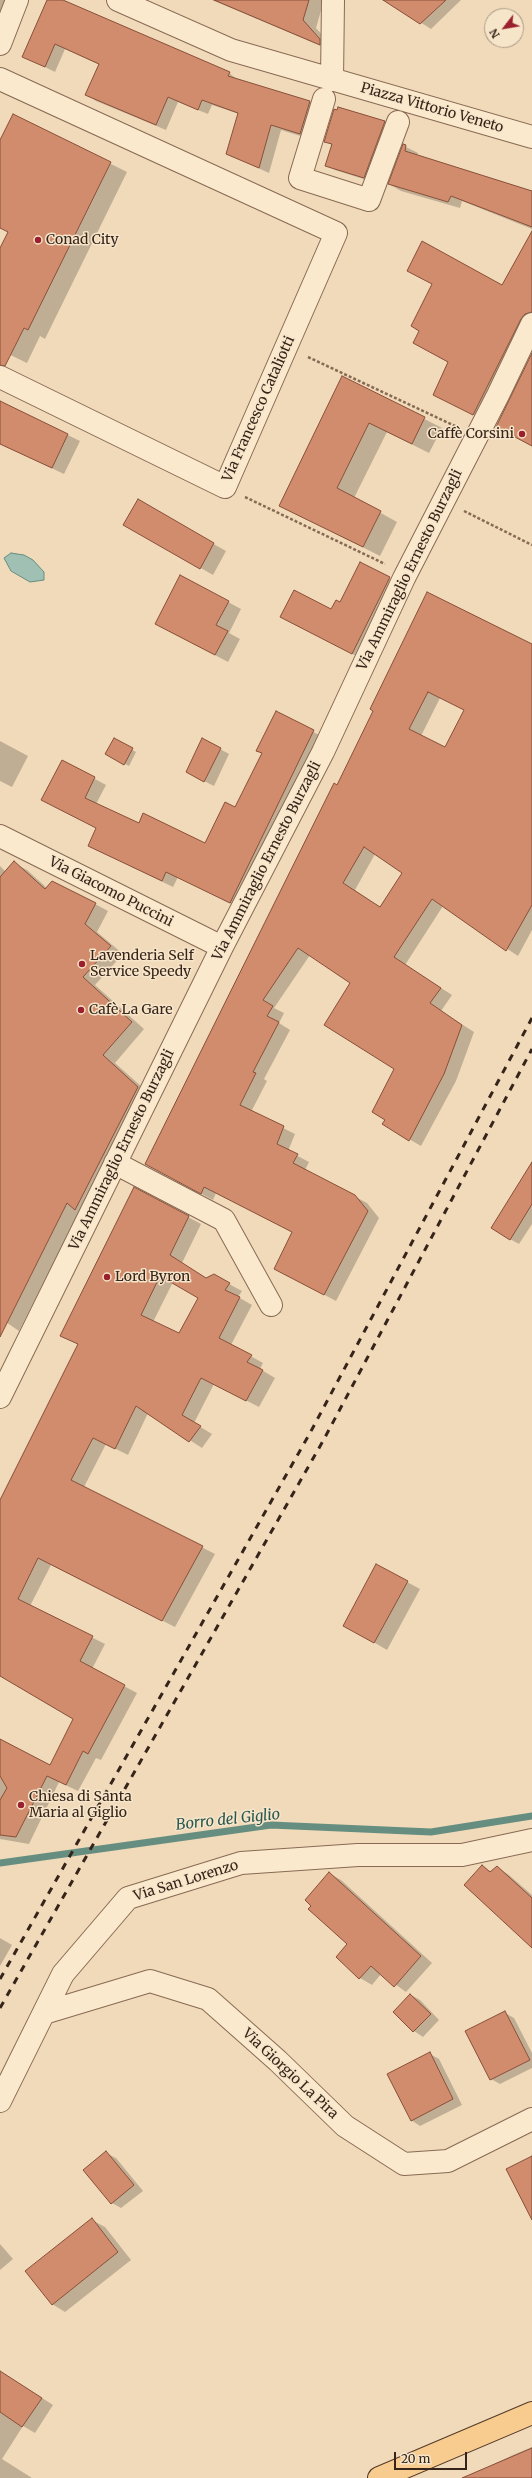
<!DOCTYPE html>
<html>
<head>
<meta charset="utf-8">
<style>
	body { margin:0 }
	#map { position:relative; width:532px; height:2478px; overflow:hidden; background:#f0daba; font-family:Merriweather,serif }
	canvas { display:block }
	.north { position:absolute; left:484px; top:8px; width:40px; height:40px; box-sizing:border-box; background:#f7e5ca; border:1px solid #aa9884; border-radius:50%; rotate:239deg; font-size:11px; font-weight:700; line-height:16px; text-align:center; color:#36241a }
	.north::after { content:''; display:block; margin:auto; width:14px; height:18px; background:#9a202e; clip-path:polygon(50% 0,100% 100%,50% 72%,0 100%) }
	.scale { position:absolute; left:394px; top:2452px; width:73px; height:18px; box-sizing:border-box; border:2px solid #36241a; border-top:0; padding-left:5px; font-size:12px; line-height:14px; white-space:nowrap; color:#36241a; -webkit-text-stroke:3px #f7e5ca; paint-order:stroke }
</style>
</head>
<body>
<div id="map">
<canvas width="532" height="2478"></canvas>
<div class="north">N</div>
<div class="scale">20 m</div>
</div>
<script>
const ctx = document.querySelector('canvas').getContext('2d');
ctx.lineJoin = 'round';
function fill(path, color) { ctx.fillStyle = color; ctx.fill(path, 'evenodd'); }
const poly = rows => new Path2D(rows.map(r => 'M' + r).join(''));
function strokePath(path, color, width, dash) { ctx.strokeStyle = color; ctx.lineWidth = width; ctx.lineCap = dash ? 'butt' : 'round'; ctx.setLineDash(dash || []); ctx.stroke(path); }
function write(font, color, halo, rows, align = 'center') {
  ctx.font = font + ' Merriweather,serif'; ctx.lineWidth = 3; ctx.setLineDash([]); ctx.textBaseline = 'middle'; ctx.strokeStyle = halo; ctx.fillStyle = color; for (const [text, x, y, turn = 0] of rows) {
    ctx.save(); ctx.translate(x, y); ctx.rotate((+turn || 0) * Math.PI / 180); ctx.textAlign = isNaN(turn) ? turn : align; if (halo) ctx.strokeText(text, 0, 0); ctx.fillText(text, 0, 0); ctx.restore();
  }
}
const water = poly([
	[11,553,24,555,33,560,44,572,44,580,30,582,11,571,4,558,11,553]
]);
const shadow = poly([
	[0,0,6,0,0,14],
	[48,0,61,0,229,73,238,80,310,102,320,108,310,139,281,130,269,173,227,154,239,114,212,105,208,114,178,102,166,130,96,101,87,95,100,65,65,49,55,72,23,56],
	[212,0,324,0,316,28,333,47,333,51],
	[385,0,461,0,431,29],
	[13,115,127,172,45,339,40,336,27,363,0,350,0,250,9,232,0,228,0,142],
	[385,122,394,127,373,182,335,170,326,165,332,145,325,141],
	[404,146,418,153,417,156,532,191,532,229,462,201,460,208,401,191,389,184],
	[532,233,532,326,486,421,446,401,502,286],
	[343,377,442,428,429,453,387,432,354,498,397,522,380,556,281,506],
	[0,402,80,441,64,474,0,444],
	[138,501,226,551,213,575,124,524],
	[361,564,402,585,364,660,293,623,332,611,340,603],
	[228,602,241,609,229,633,240,639,228,662,169,631],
	[532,644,532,930,518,956,443,906,405,965,452,995,441,1011,474,1032,456,1081,421,1146,383,1124,396,1069,352,982,310,955,274,1008,284,1013,279,1023,290,1030,264,1079,267,1081,251,1112,295,1134,288,1151,309,1162,305,1170,367,1203,379,1218,336,1301,287,1275,293,1232,216,1193,213,1200,146,1164,148,1158,334,784,338,786,375,711],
	[440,698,465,710,445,748,421,736],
	[375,854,403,873,380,907,355,890],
	[276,713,325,738,241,909,178,877,173,887,101,852,97,828,62,761,106,785,96,804,139,825,205,844,236,808,263,753],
	[114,739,136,752,129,766,106,754],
	[202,739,229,754,214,786,196,777],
	[0,741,28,756,12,787,0,781],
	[14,863,27,870,47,888,95,904,108,911,97,932,123,954,95,985,144,1029,115,1063,151,1095,79,1212,19,1331,0,1318,0,866,6,872],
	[532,1185,532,1224,519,1244,510,1239],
	[134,1188,201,1224,182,1263,207,1279,214,1276,242,1291,238,1297,252,1305,231,1345,263,1363,260,1369,275,1378,259,1407,214,1384,194,1423,212,1434,202,1448,148,1413,128,1455,106,1444,84,1487,215,1554,175,1627,51,1565,30,1606,105,1644,92,1669,137,1693,101,1760,96,1758,78,1791,59,1782,29,1844,0,1839,0,1740,50,1766,74,1719,0,1676,0,1502,79,1345,61,1335],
	[173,1282,199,1297,179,1334,153,1322],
	[407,1582,420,1589,387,1650,344,1625],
	[482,1866,492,1872,497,1867,509,1875,532,1895,532,1947],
	[330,1874,341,1880,432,1963,406,1992,381,1974,372,1985,360,1978,337,1957,348,1944],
	[0,1938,12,1945,0,1966],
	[411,1995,420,2000,439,2020,423,2037,414,2031,394,2012],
	[505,2013,514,2018,532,2053,532,2068,500,2084,491,2079],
	[430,2054,439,2059,462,2105,420,2126,411,2120],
	[106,2153,116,2158,143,2191,121,2208,112,2203],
	[92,2220,105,2227,131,2260,65,2312,52,2304],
	[0,2244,13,2259,0,2270],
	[0,2371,53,2405,35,2433,23,2426,2,2459,32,2478,0,2478],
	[532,2447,532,2478,464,2478,513,2455]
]);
const stream = poly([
	[0,1863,271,1825,431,1832,532,1816]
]);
const building = poly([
	[47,0,63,0,230,72,228,76,310,101,300,134,271,125,259,168,226,154,238,113,202,100,198,110,168,97,156,125,85,95,99,64,55,44,45,67,22,57,47,0],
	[214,0,309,0,303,20,320,39,320,45,214,0],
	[383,0,446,0,420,24,383,0],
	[338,107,385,121,364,178,325,166,332,144,324,142,334,109,337,110,338,107],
	[13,114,111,162,28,330,24,328,5,366,0,365,0,248,8,232,0,228,0,140,13,114],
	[403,144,406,145,405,151,532,191,532,227,451,196,448,202,388,184,403,144],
	[532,231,532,312,525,314,521,319,473,415,433,395,448,362,413,343,419,331,411,326,432,284,407,271,422,241,502,285,532,231],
	[532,353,532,446,496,427,532,353],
	[342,376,425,417,412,444,369,423,337,488,381,511,363,547,279,506,342,376],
	[0,401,68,434,52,468,0,444,0,401],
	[138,499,214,543,200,569,123,525,138,499],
	[360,562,390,577,352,654,280,617,294,590,331,609,336,600,340,602,360,562],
	[180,575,229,601,216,625,228,631,215,655,155,624,180,575],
	[427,592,532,644,532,905,506,951,432,899,394,957,441,988,430,1003,462,1025,444,1074,409,1141,382,1124,385,1120,372,1112,394,1069,324,1025,350,983,298,948,263,1000,273,1006,267,1016,279,1022,253,1072,256,1073,240,1105,284,1126,277,1144,298,1154,293,1163,355,1195,368,1211,324,1295,274,1269,292,1232,204,1187,201,1194,145,1164,334,783,337,785,373,711,370,709,427,592],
	[428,692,464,710,445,747,409,729,428,692],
	[364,847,402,873,380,907,343,883,364,847],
	[276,711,314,730,230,903,166,872,162,881,88,846,96,828,41,800,62,760,95,777,85,798,139,823,143,813,205,843,225,802,235,807,262,753,256,751,276,711],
	[114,738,133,748,124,765,105,754,114,738],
	[202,738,221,748,204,782,186,772,202,738],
	[14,861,45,889,52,881,96,903,85,924,111,946,83,977,132,1022,103,1055,138,1087,75,1210,67,1203,0,1337,0,877,14,861],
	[532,1162,532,1204,510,1240,491,1228,532,1162],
	[134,1187,189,1216,170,1255,206,1278,214,1274,230,1283,225,1290,240,1297,219,1338,252,1355,247,1362,263,1370,246,1401,201,1378,182,1415,201,1426,189,1442,136,1406,115,1449,93,1438,71,1480,203,1546,162,1621,38,1558,18,1599,93,1636,80,1661,125,1685,88,1754,83,1751,66,1785,47,1776,16,1837,0,1835,0,1800,7,1788,0,1776,0,1739,50,1765,73,1719,0,1676,0,1500,78,1344,60,1336,134,1187],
	[160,1276,198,1298,179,1333,141,1315,160,1276],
	[376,1564,408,1581,374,1643,343,1626,376,1564],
	[482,1865,490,1872,497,1866,532,1898,532,1948,464,1885,482,1865],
	[329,1872,421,1956,394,1987,371,1966,359,1979,336,1957,347,1944,308,1909,311,1906,305,1900,329,1872],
	[410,1994,431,2014,413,2032,393,2012,410,1994],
	[505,2011,530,2060,490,2080,465,2031,505,2011],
	[430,2052,453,2099,411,2121,387,2074,430,2052],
	[106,2151,134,2185,111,2204,83,2170,106,2151],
	[532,2156,532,2220,506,2169,532,2156],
	[92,2218,118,2252,52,2305,25,2271,92,2218],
	[0,2371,42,2398,22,2427,0,2412,0,2371],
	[532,2448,532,2478,462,2478,532,2448]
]);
const path = poly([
	[308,357,455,426],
	[245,497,385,564],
	[464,511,532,545]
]);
const street = poly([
	[118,0,231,50,532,137],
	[0,44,17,0],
	[0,79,336,233,225,487,0,377],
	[332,80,333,0],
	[324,99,300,178,369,200,398,122],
	[0,836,222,947],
	[115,1163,224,1220,271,1305],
	[0,1397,222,947,323,752,404,578,498,395,532,324],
	[44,2013,150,1981,208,1999,278,2061,345,2126,404,2164,448,2161,532,2119],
	[0,2101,63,1974,128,1898,241,1863,358,1855,462,1855,532,1840]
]);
const primary = poly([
	[379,2478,532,2413]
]);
const rail = poly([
	[0,1979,310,1433,532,1018],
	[0,2008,323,1441,532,1049]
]);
const markers = [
	[38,240,4,"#9a202e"],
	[522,434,4,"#9a202e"],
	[82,964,4,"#9a202e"],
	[81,1010,4,"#9a202e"],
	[107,1277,4,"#9a202e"],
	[21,1805,4,"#9a202e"]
];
const streetNames = [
	["Piazza Vittorio Veneto",432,108,16],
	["Via Francesco Cataliotti",259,409,-66],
	["Via Ammiraglio Ernesto Burzagli",410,570,-64],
	["Via Ammiraglio Ernesto Burzagli",267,861,-63],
	["Via Giacomo Puccini",111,892,27],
	["Via Ammiraglio Ernesto Burzagli",122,1150,-64],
	["Via San Lorenzo",186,1881,-17],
	["Via Giorgio La Pira",290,2074,43]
];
const poiNames = [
	["Conad City",46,240],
	["Caffè Corsini",514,434,"right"],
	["Lavenderia Self",90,956],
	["Service Speedy",90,972],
	["Cafè La Gare",89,1010],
	["Lord Byron",115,1277],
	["Chiesa di Santa",29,1797],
	["Maria al Giglio",29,1813]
];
const waterNames = [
	["Borro del Giglio",228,1820,-6]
];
fill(water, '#9fc0b3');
strokePath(water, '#668e80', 1);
fill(shadow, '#0003');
strokePath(stream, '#668e80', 7);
fill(building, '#d18c6d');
strokePath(building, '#884f38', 1);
strokePath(street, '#886a54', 24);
strokePath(primary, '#543929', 24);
strokePath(path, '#886a54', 2.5, [3, 2]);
strokePath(street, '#fbe9cd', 22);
strokePath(primary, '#f8cc8e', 22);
strokePath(rail, '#36241a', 3, [7, 7]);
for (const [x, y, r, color] of markers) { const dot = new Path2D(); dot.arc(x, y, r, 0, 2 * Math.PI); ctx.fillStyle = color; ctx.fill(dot); strokePath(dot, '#f7e5ca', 1.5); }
write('14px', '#36241a', '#f7e5ca', streetNames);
write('14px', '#36241a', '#f7e5ca', poiNames, 'left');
write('italic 15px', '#28574f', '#f7e5ca', waterNames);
</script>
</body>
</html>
